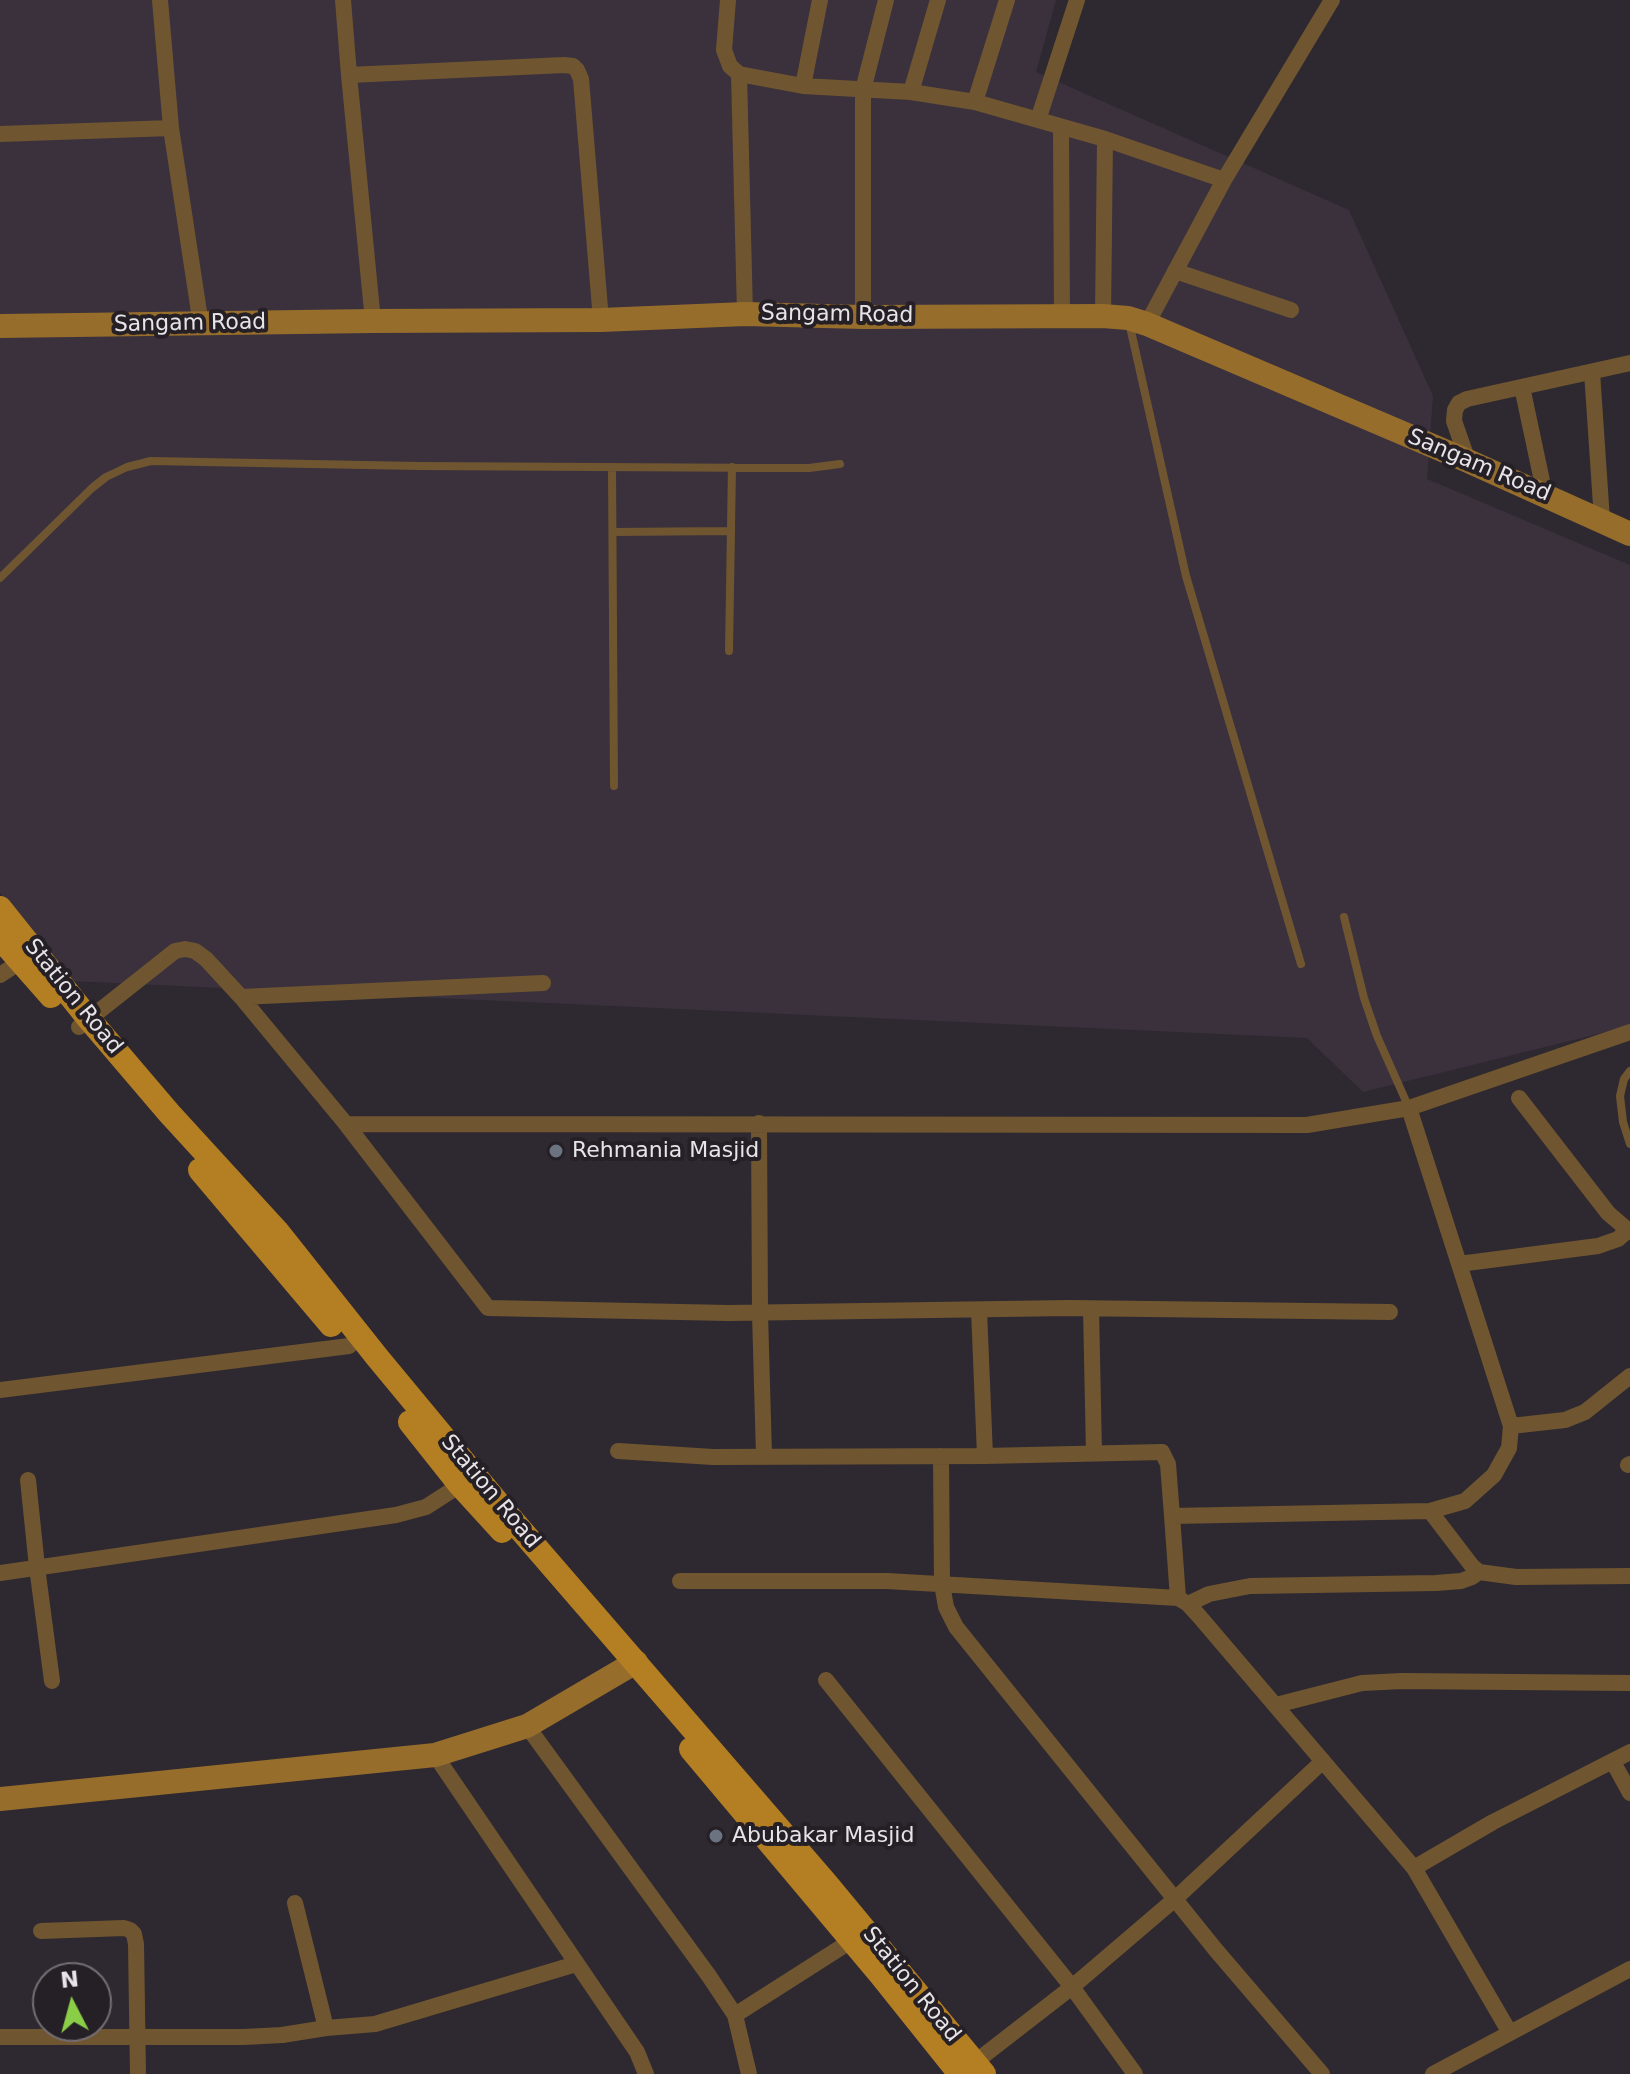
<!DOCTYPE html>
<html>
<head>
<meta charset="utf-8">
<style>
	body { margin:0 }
	#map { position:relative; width:1630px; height:2074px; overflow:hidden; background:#2e2930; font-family:"DejaVu Sans",sans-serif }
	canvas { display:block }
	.north { position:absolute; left:32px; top:1962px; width:80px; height:80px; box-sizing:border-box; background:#251f26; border:2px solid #736e74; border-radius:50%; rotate:354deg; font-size:22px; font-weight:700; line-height:32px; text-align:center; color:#e7e4e8 }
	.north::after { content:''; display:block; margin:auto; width:28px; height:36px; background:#8ace47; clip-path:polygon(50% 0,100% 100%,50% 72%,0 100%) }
</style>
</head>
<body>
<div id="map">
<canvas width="1630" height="2074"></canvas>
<div class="north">N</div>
</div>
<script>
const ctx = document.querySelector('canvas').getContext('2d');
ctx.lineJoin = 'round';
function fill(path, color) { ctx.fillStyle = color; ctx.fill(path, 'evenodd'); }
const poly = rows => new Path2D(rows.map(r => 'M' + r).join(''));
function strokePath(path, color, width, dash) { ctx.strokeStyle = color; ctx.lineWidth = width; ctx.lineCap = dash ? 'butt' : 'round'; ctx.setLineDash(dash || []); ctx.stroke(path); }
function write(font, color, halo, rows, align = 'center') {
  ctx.font = font + ' "DejaVu Sans",sans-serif'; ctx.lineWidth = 8; ctx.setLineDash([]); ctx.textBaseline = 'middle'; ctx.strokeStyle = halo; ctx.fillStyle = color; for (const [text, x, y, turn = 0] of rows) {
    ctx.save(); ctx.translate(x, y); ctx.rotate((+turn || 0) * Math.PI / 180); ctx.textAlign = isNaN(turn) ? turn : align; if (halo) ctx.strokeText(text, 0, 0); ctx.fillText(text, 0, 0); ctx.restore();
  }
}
const built = poly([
	[0,0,1056,0,1036,72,1349,210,1433,396,1427,479,1630,565,1630,1026,1363,1092,1307,1038,71,981,0,893]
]);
const lane = poly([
	[1129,322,1186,576,1301,964],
	[612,467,614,786],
	[613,532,731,531],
	[0,578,92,488,106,477,127,467,151,461,418,466,776,468,809,468,840,464],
	[729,651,732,467],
	[1344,917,1364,998,1377,1036,1409,1108],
	[1630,1071,1624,1079,1620,1096,1623,1122,1630,1144]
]);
const street = poly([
	[160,0,171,128,201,325],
	[343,0,349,75,373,321],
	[728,0,724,50,730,66,739,74,803,86,911,92,975,102,1105,139,1224,180],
	[739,74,745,314],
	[349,75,564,65,573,66,577,70,581,79,601,320],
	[803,86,820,0],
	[911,92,938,0],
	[975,102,1007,0],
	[1038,120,1077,0],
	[1061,127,1062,317],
	[0,134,171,128],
	[1175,271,1291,310],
	[1103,316,1105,139],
	[863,317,863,90,886,0],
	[1147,324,1224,180,1332,0],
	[1592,372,1602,520],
	[1522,387,1545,495],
	[1468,461,1454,421,1455,410,1459,403,1467,399,1630,363],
	[0,975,29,956],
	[241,997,543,983],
	[79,1027,175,951,185,949,195,951,206,959,241,997,346,1124,488,1308,729,1313,1069,1308,1390,1312],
	[1519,1098,1608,1213,1630,1232],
	[1409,1108,1511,1426,1509,1448,1494,1475,1465,1501,1430,1511],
	[759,1123,760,1313,764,1456],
	[346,1124,1307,1125,1409,1108,1630,1032],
	[1459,1264,1598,1246,1618,1239,1628,1230],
	[1091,1309,1094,1453],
	[979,1310,985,1456],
	[0,1390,349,1346],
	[1511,1426,1565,1420,1585,1412,1630,1376],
	[618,1451,713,1457,985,1456,1162,1452,1168,1464,1172,1516,1430,1511,1472,1566,1479,1572,1516,1577,1630,1576],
	[941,1456,942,1584,946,1607,956,1627,1215,1949,1322,2074],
	[1628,1465,1630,1464],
	[28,1480,37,1567,52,1681],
	[1172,1516,1178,1598],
	[0,1573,396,1515,426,1507,460,1485],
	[680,1581,887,1581,1178,1598,1188,1604,1199,1616,1414,1868,1493,1822,1630,1752],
	[1188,1604,1209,1594,1250,1586,1436,1583,1461,1581,1472,1577,1479,1572],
	[826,1680,1072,1987,1135,2074],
	[1276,1705,1362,1683,1402,1681,1630,1683],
	[527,1726,709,1976,735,2015,749,2074],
	[435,1755,637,2052,646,2074],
	[1613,1762,1630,1793],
	[1414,1868,1510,2033],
	[295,1903,326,2028],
	[41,1931,124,1928,130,1930,134,1934,136,1944,138,2074],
	[735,2015,851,1941],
	[0,2037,244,2037,282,2035,326,2028,375,2024,576,1964],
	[974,2063,1072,1987,1175,1899,1323,1761],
	[1433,2074,1630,1969]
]);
const secondary = poly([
	[0,326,373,321,601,320,745,314,863,317,1103,316,1128,318,1147,324,1468,461,1630,534],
	[0,1799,435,1755,527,1726,636,1662]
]);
const primary = poly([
	[0,908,88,1018,169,1113,277,1231,377,1357,507,1514,826,1883,984,2074],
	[0,938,51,996],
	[200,1170,331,1325],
	[410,1422,460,1485,502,1531],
	[691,1749,880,1974,960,2074]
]);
const markers = [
	[556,1151,8,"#6b7280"],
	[716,1836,8,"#6b7280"]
];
const streetNames = [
	["Sangam Road",837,315,1],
	["Sangam Road",190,324,-1],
	["Sangam Road",1479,466,23],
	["Station Road",73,997,51],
	["Station Road",490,1492,50],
	["Station Road",911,1985,51]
];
const poiNames = [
	["Rehmania Masjid",572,1151],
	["Abubakar Masjid",732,1836]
];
fill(built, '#3a313d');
strokePath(lane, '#705630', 8);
strokePath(street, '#705630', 16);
strokePath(secondary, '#966d2b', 24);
strokePath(primary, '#b47e22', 24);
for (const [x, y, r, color] of markers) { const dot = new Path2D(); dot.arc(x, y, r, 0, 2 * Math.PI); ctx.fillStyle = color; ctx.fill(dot); strokePath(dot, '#251f26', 3); }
write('22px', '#e7e4e8', '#251f26', streetNames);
write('22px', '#e7e4e8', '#251f26', poiNames, 'left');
</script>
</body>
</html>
